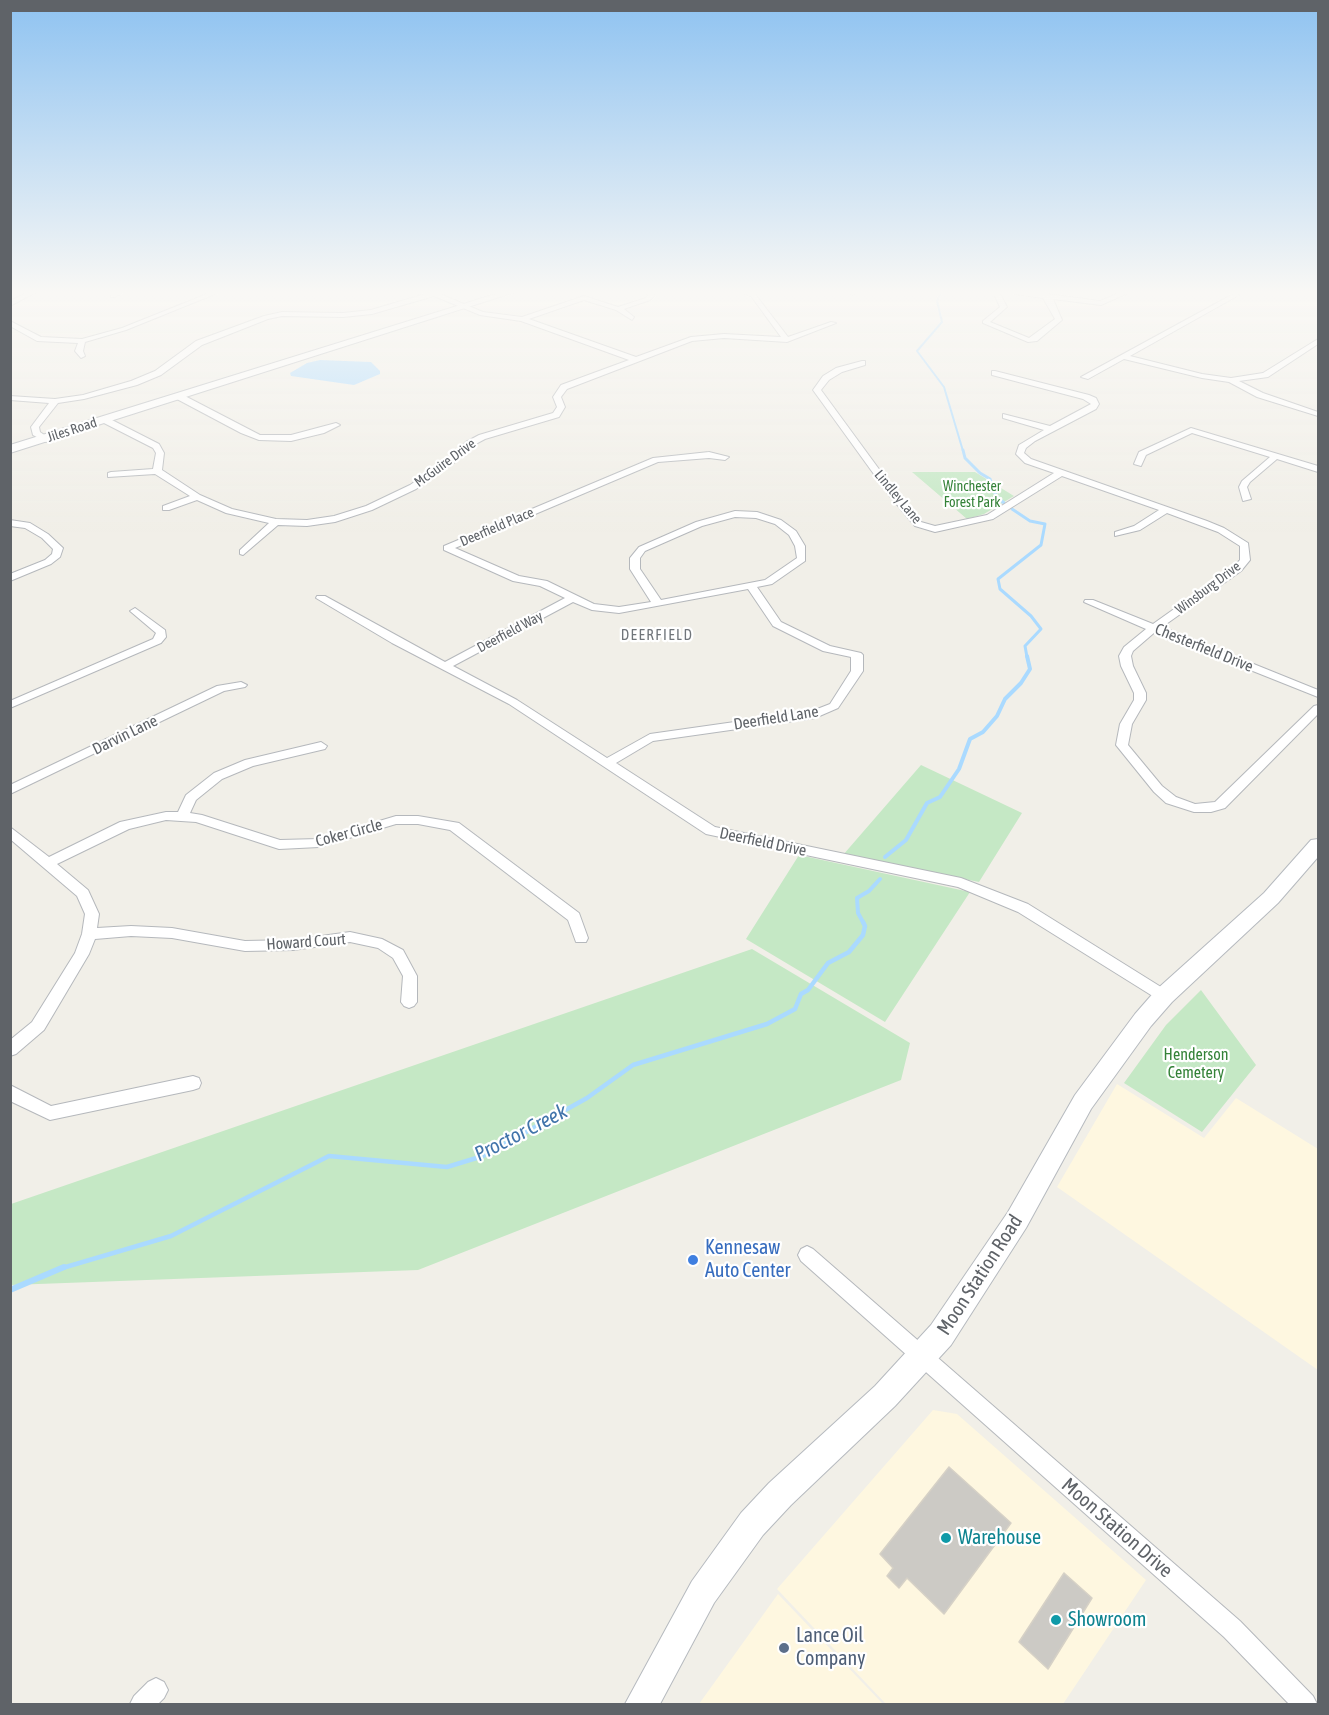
<!DOCTYPE html>
<html>
<head>
<meta charset="utf-8">
<style>
	body { margin:0 }
	#map { position:relative; width:1329px; height:1715px; overflow:hidden; background:#f1efe8; font-family:"Asap Condensed",sans-serif }
	canvas { display:block }
	.frame { position:absolute; inset:0; border:12px solid #5f6368; pointer-events:none }
</style>
</head>
<body>
<div id="map">
<canvas width="1329" height="1715"></canvas>
<div class="frame"></div>
</div>
<script>
const ctx = document.querySelector('canvas').getContext('2d');
ctx.lineJoin = 'round';
function fill(path, color) { ctx.fillStyle = color; ctx.fill(path, 'evenodd'); }
const poly = rows => new Path2D(rows.map(r => 'M' + r).join(''));
function strokePath(path, color, width, dash) { ctx.strokeStyle = color; ctx.lineWidth = width; ctx.lineCap = dash ? 'butt' : 'round'; ctx.setLineDash(dash || []); ctx.stroke(path); }
function write(font, color, halo, rows, align = 'center') {
  ctx.font = font + ' "Asap Condensed",sans-serif'; ctx.lineWidth = 4.5; ctx.setLineDash([]); ctx.textBaseline = 'middle'; ctx.strokeStyle = halo; ctx.fillStyle = color; for (const [text, x, y, turn = 0] of rows) {
    ctx.save(); ctx.translate(x, y); ctx.rotate((+turn || 0) * Math.PI / 180); ctx.textAlign = isNaN(turn) ? turn : align; if (halo) ctx.strokeText(text, 0, 0); ctx.fillText(text, 0, 0); ctx.restore();
  }
}
const commercial = poly([
	[1117,1084,1204,1138,1236,1098,1318,1149,1318,1370,1057,1187],
	[933,1410,957,1414,1146,1580,1063,1704,886,1704,777,1589],
	[778,1594,883,1704,699,1704]
]);
const green = poly([
	[912,472,975,472,1014,496,984,514,967,519],
	[921,765,1022,813,979,882,843,855],
	[799,855,970,892,885,1022,746,939],
	[752,949,910,1043,901,1080,418,1270,11,1285,11,1204],
	[1201,990,1256,1065,1202,1132,1124,1083,1166,1025]
]);
const water = poly([
	[320,360,371,362,380,371,380,374,354,385,291,376,290,373,307,363]
]);
const streamFar4 = poly([
	[941,292,937,301,942,322,917,351,944,387,963,451]
]);
const streamFar3 = poly([
	[963,450,965,458,980,473,990,479,996,496,1004,503],
	[1012,509,1030,521,1045,524,1041,545,998,579,1000,589,1031,616,1041,629,1025,646,1027,657]
]);
const streamFar2 = poly([
	[885,857,906,840,927,803,940,797,959,769,970,739,983,732,997,716,1005,699,1021,683,1030,669,1027,656],
	[864,924,858,913,857,898,869,891,880,879]
]);
const streamFar1 = poly([
	[59,1269,171,1236,329,1156,447,1167,483,1156,587,1098,633,1065,767,1024,795,1009,801,994,808,990,828,963,849,952,863,935,865,926,863,922]
]);
const stream = poly([
	[10,1290,64,1267]
]);
const building = poly([
	[949,1467,1011,1523,944,1614,907,1578,899,1588,887,1576,893,1568,880,1554,949,1467],
	[1064,1573,1092,1598,1048,1669,1019,1642,1064,1573]
]);
const street = poly([
	[29,292,36,292,10,306,10,301,29,292],
	[116,292,123,292,115,297,111,297,111,295,116,292],
	[212,292,220,292,126,330,85,342,83,351,85,356,81,358,75,351,78,343,37,341,10,326,10,321,41,337,82,339,122,328,212,292],
	[427,292,443,292,440,294,483,312,522,317,584,296,618,307,646,298,648,295,646,292,652,292,655,295,650,300,624,309,634,317,632,320,616,310,584,300,529,319,636,357,691,337,724,334,781,337,751,296,737,292,755,294,788,337,831,322,836,323,787,342,724,338,692,341,567,389,561,397,565,407,559,417,485,439,472,446,455,462,416,489,372,510,335,522,307,526,278,525,243,555,240,554,240,550,269,523,226,513,197,500,169,510,163,510,163,506,190,496,155,474,108,477,108,473,111,472,153,469,156,453,153,448,102,422,102,418,108,418,159,444,164,453,162,470,200,495,232,509,276,519,307,520,334,516,366,506,410,485,449,458,466,442,479,435,553,413,557,407,553,397,561,385,629,360,521,321,480,315,434,296,372,314,343,317,282,316,268,319,202,345,161,375,137,385,84,399,58,403,39,427,40,432,50,439,46,442,33,435,31,427,49,403,10,400,10,396,55,399,83,395,131,381,155,371,196,341,264,316,282,312,343,313,371,310,428,293,427,292],
	[847,292,855,292,856,293,853,295,847,292],
	[993,292,999,292,1007,307,990,322,1029,338,1055,319,1043,298,1015,294,1012,292,1044,292,1047,294,1100,301,1122,292,1130,292,1101,305,1053,299,1062,320,1037,341,1028,342,983,323,983,321,1000,307,993,292],
	[1237,292,1239,295,1130,356,1202,374,1231,378,1263,373,1318,339,1318,344,1268,377,1239,381,1263,393,1318,412,1318,416,1257,397,1229,382,1202,378,1124,359,1088,379,1081,377,1237,292],
	[862,361,865,361,865,365,842,372,829,380,821,390,895,491,921,522,935,526,987,515,1054,473,1025,463,1016,454,1019,445,1044,430,1003,418,1003,414,1050,426,1091,404,1083,399,992,375,992,371,995,371,1089,395,1096,398,1099,404,1096,409,1035,441,1026,448,1024,453,1031,459,1207,521,1224,528,1248,543,1250,560,1241,571,1162,627,1318,690,1318,697,1155,632,1133,651,1131,656,1133,666,1146,693,1146,700,1132,724,1128,745,1162,786,1176,797,1195,804,1215,802,1314,706,1318,705,1318,714,1225,808,1211,812,1194,812,1166,803,1154,792,1116,745,1120,724,1134,700,1134,693,1121,666,1119,656,1124,647,1146,629,1084,602,1085,600,1093,600,1153,624,1233,567,1240,560,1240,546,1218,532,1167,513,1140,530,1115,536,1115,532,1134,526,1159,510,1062,476,993,519,935,532,915,526,889,495,813,390,823,376,836,368,862,361],
	[175,394,181,394,260,435,291,435,336,423,340,425,324,433,291,441,259,440,241,433,175,398,175,394],
	[1191,428,1318,466,1318,472,1277,459,1250,482,1247,487,1251,499,1243,501,1239,487,1242,481,1270,457,1192,433,1146,455,1141,466,1134,464,1139,452,1191,428],
	[709,452,729,457,725,460,709,458,658,462,455,548,519,576,547,581,594,604,619,607,651,602,630,569,630,558,639,547,696,522,735,511,757,512,781,520,796,531,805,546,805,561,772,584,757,587,781,622,830,646,861,653,863,655,863,671,838,708,815,718,653,741,616,763,715,827,961,878,1028,904,1169,992,1172,996,1169,1000,1164,1002,1159,1000,1018,912,958,887,706,834,509,704,392,643,316,598,317,596,325,596,445,662,565,598,540,586,513,581,444,550,444,546,653,458,709,452],
	[735,517,756,518,775,524,789,535,795,546,797,558,765,580,661,600,640,569,640,558,645,551,702,526,735,517],
	[748,589,773,626,823,651,851,657,851,671,830,704,812,711,650,734,607,758,517,700,453,666,573,602,592,610,619,613,748,589],
	[10,520,30,523,48,534,63,548,60,557,51,564,10,581,10,574,45,560,52,554,53,549,42,538,25,528,10,526,10,520],
	[135,608,165,630,166,637,161,643,10,708,10,701,153,639,156,633,130,611,135,608],
	[241,682,247,685,245,687,224,691,10,794,10,785,217,686,241,682],
	[321,742,327,746,325,749,253,766,222,779,196,800,190,813,202,815,280,840,319,839,396,816,418,816,459,823,579,913,588,938,586,942,576,942,568,920,450,830,418,824,396,824,319,847,279,849,196,822,166,820,129,829,57,864,88,890,99,914,97,928,131,926,172,928,245,941,293,940,350,932,382,939,403,950,417,976,417,1002,414,1006,409,1008,404,1006,401,1002,403,976,393,958,378,948,350,942,293,950,245,951,172,938,131,936,95,939,89,954,44,1030,16,1054,10,1056,10,1040,32,1022,75,953,82,934,85,914,77,896,10,839,10,827,49,857,120,822,166,812,178,812,186,795,214,773,245,760,321,742],
	[193,1076,199,1078,201,1083,199,1088,193,1090,50,1120,10,1101,10,1085,51,1106,193,1076],
	[807,1246,813,1249,1240,1621,1313,1696,1317,1704,1289,1704,1224,1637,801,1261,798,1255,801,1249,807,1246],
	[156,1678,164,1682,168,1690,164,1698,158,1704,130,1704,134,1696,148,1682,156,1678]
]);
const secondary = poly([
	[502,292,515,292,10,453,10,445,502,292],
	[1318,839,1318,857,1278,903,1172,1002,1151,1026,1091,1109,1026,1228,951,1345,895,1406,791,1505,763,1535,714,1603,660,1704,625,1704,692,1581,741,1513,769,1483,875,1386,931,1325,1008,1212,1075,1095,1135,1014,1156,990,1264,893,1311,840,1318,839]
]);
const markers = [
	[693,1260,6,"#3f7fe0"],
	[946,1538,6,"#0f9aa8"],
	[1056,1620,6,"#0f9aa8"],
	[784,1648,6,"#5c6f8a"]
];
const farStreetnames = [
	["Jiles Road",72,430,-18],
	["McGuire Drive",445,463,-36],
	["Lindley Lane",898,497,50],
	["Deerfield Place",497,527,-23],
	["Winsburg Drive",1208,588,-37],
	["Deerfield Way",510,632,-28]
];
const farParknames = [
	["Winchester",972,487],
	["Forest Park",972,503]
];
const farNeighbourhoodnames = [
	["DEERFIELD",657,635]
];
const streetNames = [
	["Chesterfield Drive",1204,648,22],
	["Deerfield Lane",776,718,-9],
	["Darvin Lane",125,735,-26],
	["Coker Circle",349,833,-15],
	["Deerfield Drive",763,842,12],
	["Howard Court",306,942,-4]
];
const parkNames = [
	["Henderson",1196,1055],
	["Cemetery",1196,1073]
];
const nearShopnames = [
	["Kennesaw",705,1248],
	["Auto Center",705,1271]
];
const nearStreetnames = [
	["Moon Station Road",980,1275,-57],
	["Moon Station Drive",1117,1528,41]
];
const nearCulturenames = [
	["Warehouse",958,1538],
	["Showroom",1068,1620]
];
const nearServicenames = [
	["Lance Oil",796,1636],
	["Company",796,1659]
];
const nearWaternames = [
	["Proctor Creek",521,1133,-27]
];
fill(commercial, '#fef7e0');
fill(green, '#c5e8c5');
fill(water, '#aadaff');
strokePath(streamFar4, '#aadaff', 2);
strokePath(streamFar3, '#aadaff', 3);
strokePath(streamFar2, '#aadaff', 4);
strokePath(streamFar1, '#aadaff', 4.5);
strokePath(stream, '#aadaff', 6);
fill(building, '#cccac5');
strokePath(building, '#d6d1c6', 1.5);
strokePath(street, '#b5b8bc', 2);
strokePath(secondary, '#b6babf', 2);
fill(street, '#fff');
fill(secondary, '#fff');
const sky = ctx.createLinearGradient(0, 0, 0, 532);
sky.addColorStop(0, '#8fc3f1');
sky.addColorStop(0.55, '#f9f8f5');
sky.addColorStop(1, '#f9f8f500');
ctx.fillStyle = sky;
ctx.fillRect(0, 0, 1329, 532);
for (const [x, y, r, color] of markers) { const dot = new Path2D(); dot.arc(x, y, r, 0, 2 * Math.PI); ctx.fillStyle = color; ctx.fill(dot); strokePath(dot, '#fff', 2); }
write('14px', '#5f6368', '#fff', farStreetnames);
write('14px', '#348238', '#fff', farParknames);
ctx.letterSpacing = '1.5px';
write('15px', '#70757a', '#fff', farNeighbourhoodnames);
ctx.letterSpacing = '0px';
write('16px', '#5f6368', '#fff', streetNames);
write('16px', '#348238', '#fff', parkNames);
write('20px', '#366cbe', '#fff', nearShopnames, 'left');
write('20px', '#5f6368', '#fff', nearStreetnames);
write('20px', '#0d838f', '#fff', nearCulturenames, 'left');
write('20px', '#4e5e75', '#fff', nearServicenames, 'left');
write('italic 21px', '#4174aa', '#fff', nearWaternames);
</script>
</body>
</html>
